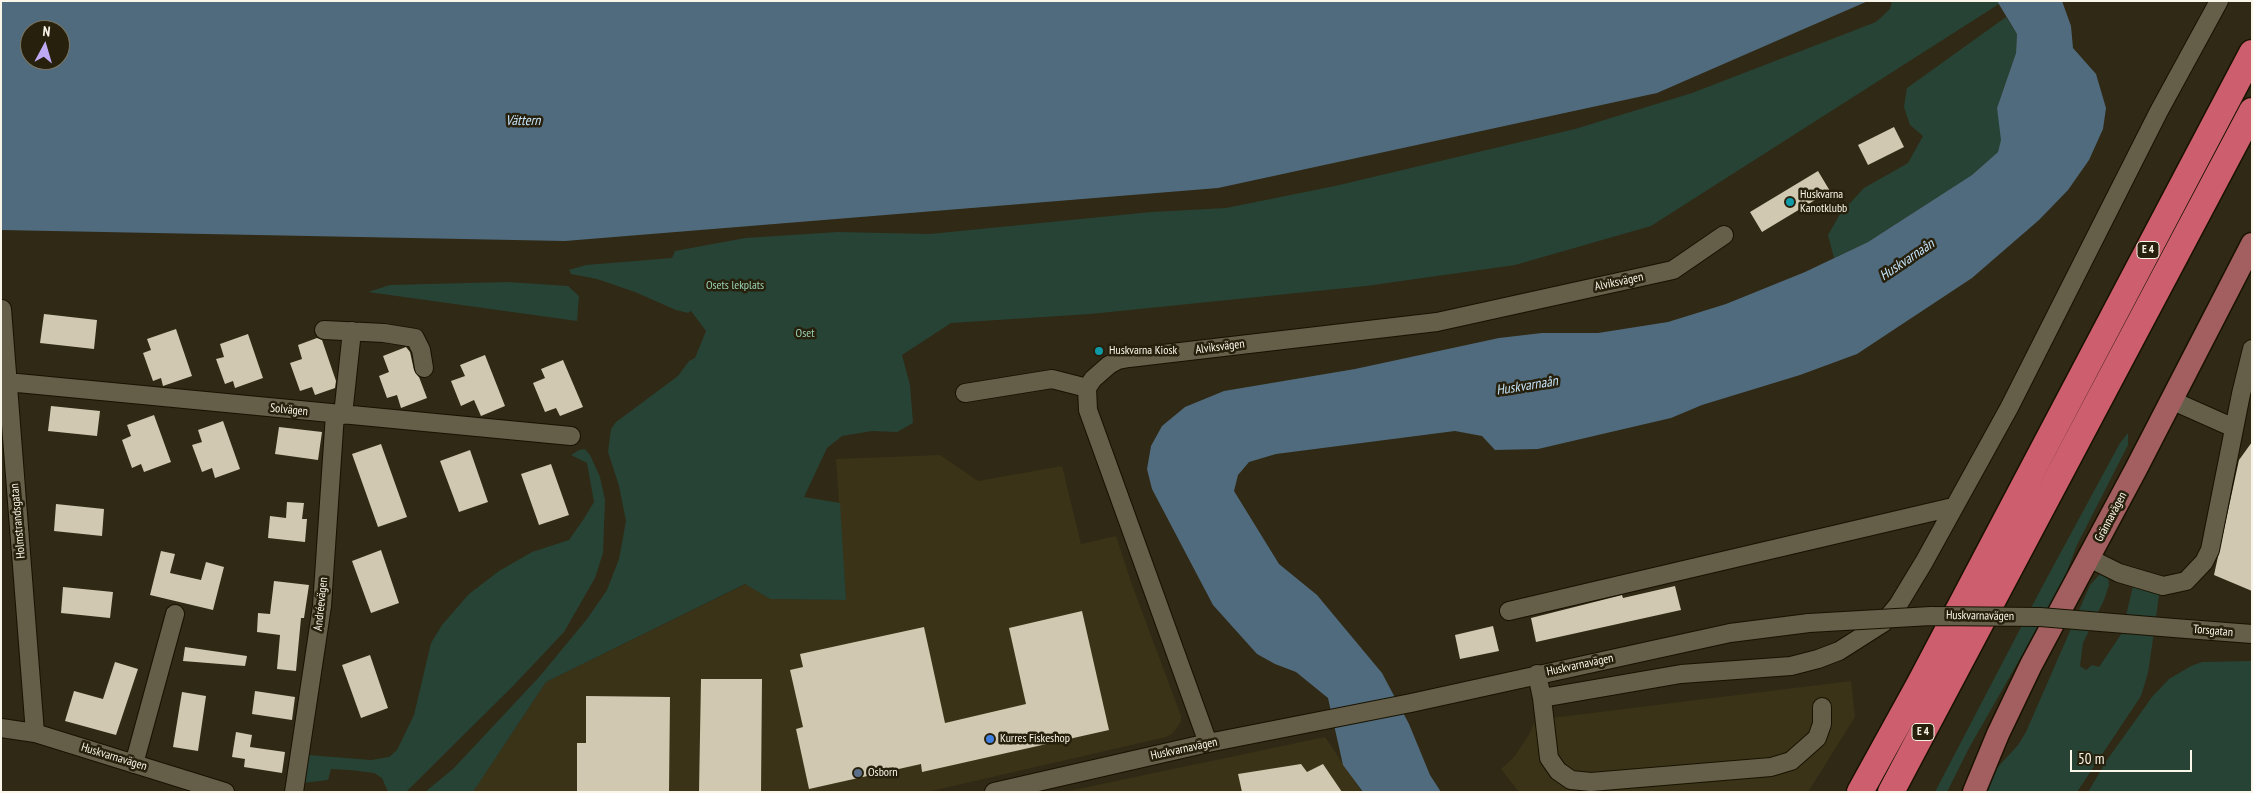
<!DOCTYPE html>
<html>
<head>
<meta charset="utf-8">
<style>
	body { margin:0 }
	#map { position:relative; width:2253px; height:793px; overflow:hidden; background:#302915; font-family:"PT Sans Narrow",sans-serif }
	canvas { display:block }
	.frame { position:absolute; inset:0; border:2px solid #f9f5e8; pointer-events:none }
	.north { position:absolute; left:20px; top:20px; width:50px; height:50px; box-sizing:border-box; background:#26200c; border:1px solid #7a7564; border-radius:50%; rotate:6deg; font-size:14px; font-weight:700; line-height:20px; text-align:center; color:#f9f5e8 }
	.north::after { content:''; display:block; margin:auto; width:18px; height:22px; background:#bea9f4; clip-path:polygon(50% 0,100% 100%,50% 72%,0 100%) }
	.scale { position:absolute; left:2070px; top:750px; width:122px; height:22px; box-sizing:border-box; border:2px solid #f9f5e8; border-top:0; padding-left:6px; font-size:15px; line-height:18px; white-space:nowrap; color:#f9f5e8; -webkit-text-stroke:4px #26200c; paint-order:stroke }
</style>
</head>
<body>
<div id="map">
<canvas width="2253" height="793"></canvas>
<div class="frame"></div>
<div class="north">N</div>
<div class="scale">50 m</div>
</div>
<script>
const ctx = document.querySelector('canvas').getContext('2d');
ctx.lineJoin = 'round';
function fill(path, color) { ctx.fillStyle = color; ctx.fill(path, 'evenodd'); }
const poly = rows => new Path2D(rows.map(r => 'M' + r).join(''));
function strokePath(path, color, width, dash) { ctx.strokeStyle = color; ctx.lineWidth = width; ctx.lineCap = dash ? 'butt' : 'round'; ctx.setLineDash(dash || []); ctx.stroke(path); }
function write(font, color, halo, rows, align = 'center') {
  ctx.font = font + ' "PT Sans Narrow",sans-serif'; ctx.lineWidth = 5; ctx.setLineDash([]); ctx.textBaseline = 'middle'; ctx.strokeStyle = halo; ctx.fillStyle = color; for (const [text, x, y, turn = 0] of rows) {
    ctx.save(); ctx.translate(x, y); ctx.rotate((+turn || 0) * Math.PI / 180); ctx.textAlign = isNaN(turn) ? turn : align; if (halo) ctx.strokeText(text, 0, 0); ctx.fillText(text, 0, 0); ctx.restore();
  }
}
const built = poly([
	[940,455,978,481,1062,466,1081,544,1116,536,1131,582,1181,716,1181,722,1172,734,1166,737,927,792,473,792,546,682,746,584,770,599,846,600,836,459],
	[1851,681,1855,717,1808,792,1519,792,1501,769,1515,756,1530,733,1535,720],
	[1325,737,1362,792,1064,792]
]);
const green = poly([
	[1892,1,1997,1,1999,4,1651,226,1515,265,1366,286,1090,314,951,323,902,355,910,385,913,423,897,432,872,431,842,436,827,448,804,497,840,503,846,600,770,599,745,584,546,682,473,792,425,792,454,768,540,676,587,619,607,590,619,559,626,521,619,486,608,452,611,429,616,422,678,376,689,361,695,358,706,331,691,311,688,313,676,310,635,292,597,279,571,274,569,270,586,265,672,258,675,251,745,238,838,232,930,234,1151,212,1226,208,1335,186,1575,129,1692,93,1876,22,1890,9],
	[2006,17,2017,34,2016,53,1997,108,2002,140,1998,152,1972,175,1868,242,1834,258,1828,235,1840,214,1864,188,1908,163,1923,136,1910,125,1904,107,1907,88],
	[508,282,568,286,579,296,577,321,368,292,390,285],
	[2128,433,2128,445,2077,545,2061,587,1969,748,1947,792,1935,792,2042,587,2120,443],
	[585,449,590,455,600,477,605,500,603,553,595,578,564,632,514,685,406,792,388,792,382,778,374,773,350,770,331,769,328,780,303,783,308,755,371,760,389,757,397,750,414,715,431,643,442,625,469,594,499,571,532,552,569,540,583,520,594,502,587,463,571,455,579,450],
	[2101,573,2108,577,2109,585,2104,600,2083,643,2080,666,2086,670,2092,665,2099,667,2122,633,2133,586,2155,589,2159,595,2155,625,2148,673,2141,696,2077,792,1986,792,1997,768,2018,745,2026,732,2090,585],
	[2252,661,2252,792,2088,792,2107,760,2152,697,2169,679,2191,666,2202,662]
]);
const water = poly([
	[1,1,1868,1,1657,93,1218,188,565,241,1,230],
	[30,30,60,30,60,60,30,60],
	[1997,1,2062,1,2071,26,2073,48,2096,74,2106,108,2103,129,2089,160,2068,190,2039,220,1972,278,1857,354,1800,375,1702,405,1671,418,1538,449,1495,450,1482,436,1455,431,1276,454,1249,462,1238,475,1234,491,1279,564,1317,595,1382,673,1409,724,1430,775,1441,792,1363,792,1343,765,1328,698,1296,672,1275,664,1257,654,1213,605,1152,489,1147,469,1151,446,1162,426,1185,407,1224,391,1355,369,1499,338,1542,333,1598,333,1668,322,1726,304,1805,272,1868,242,1972,175,1998,152,2001,140,1997,108,2016,53,2017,34]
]);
const building = poly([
	[1894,127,1904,147,1868,165,1858,145],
	[1818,171,1830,191,1762,232,1750,212],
	[44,314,97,320,94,349,40,343],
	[176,329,192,376,163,386,161,378,153,381,143,353,151,350,147,339],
	[248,334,263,378,235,388,233,381,225,384,216,359,224,357,220,344],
	[317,338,322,340,336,381,335,388,315,395,312,387,300,391,290,363,302,359,298,345],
	[406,347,410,352,414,370,419,377,427,398,401,408,397,395,387,398,379,376,389,372,383,356],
	[485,355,505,406,481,416,474,400,461,406,451,381,465,376,460,365],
	[563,360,583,407,560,416,556,408,545,412,533,383,545,378,541,369],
	[51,406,100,411,97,436,48,431],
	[154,415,171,462,144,472,141,464,132,468,122,440,131,436,127,425],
	[223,421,240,469,215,478,212,468,202,472,192,445,202,442,198,430],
	[279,427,322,432,318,460,275,454],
	[2252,442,2252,591,2214,575,2239,460],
	[381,444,407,517,378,527,352,454],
	[470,450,488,502,459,512,440,461],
	[551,464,569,515,539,525,521,474],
	[287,502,304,503,302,519,307,519,305,542,268,538,270,516,286,518],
	[56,504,104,509,102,536,54,531],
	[381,550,399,603,371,613,352,561],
	[161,551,175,554,170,573,201,580,206,562,224,567,213,610,150,595],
	[274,581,309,585,304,618,301,618,296,671,277,669,280,635,257,632,258,613,270,614],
	[1675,586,1681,610,1536,642,1531,618,1622,595,1623,598],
	[63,587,113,592,110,618,61,613],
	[1082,611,1109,730,922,772,921,764,809,789,796,729,803,727,790,670,803,667,800,654,924,627,945,723,1026,704,1009,628],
	[1493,626,1499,651,1460,659,1455,635],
	[185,647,247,656,245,666,183,661],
	[370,655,388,708,361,718,342,665],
	[115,662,138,669,116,735,65,721,74,691,103,699],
	[701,679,762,679,761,792,699,792],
	[255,691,295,697,292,720,252,714],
	[182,692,206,696,198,751,173,747],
	[586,696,670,697,669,792,577,792,577,743,586,743],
	[236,732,252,735,250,747,285,752,282,773,244,767,245,759,232,757],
	[1301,764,1307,772,1323,764,1342,792,1242,792,1238,774]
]);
const minor = poly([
	[2,309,35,733],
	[324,330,384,333,415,338,421,350,424,368],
	[7,382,571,436],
	[965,393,1052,379,1087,388],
	[2171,400,2234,428],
	[343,415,352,331],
	[2089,558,2119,573,2163,586,2186,581,2204,562,2210,550,2241,394,2252,349],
	[1509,611,1953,507],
	[2174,628,2252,634],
	[1537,674,1542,698,1681,674,1791,666,1818,659,1839,651,1883,623,1898,605,1924,562,2009,408,2159,111,2219,1],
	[1542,698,1549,758,1558,771,1571,780,1591,782,1771,767,1791,761,1817,738,1822,724,1822,707],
	[1,728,35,733,225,792],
	[1208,743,1088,410,1087,388,1093,379,1109,365,1118,360,1129,358,1437,322,1673,270,1724,235],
	[134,764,175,614],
	[294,792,322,606,335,414],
	[994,792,1208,743,1411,703,1730,633,1809,623]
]);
const major = poly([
	[1974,792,1998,734,2031,665,2136,469,2252,244]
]);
const highway = poly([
	[1860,792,1919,685,2252,53],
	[1891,792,2252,111]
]);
const minorBridge = poly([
	[1809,623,1931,616,2040,617,2174,628]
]);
const markers = [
	[1790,202,5,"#0f9aa8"],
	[1099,351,5,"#0f9aa8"],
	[990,739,5,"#3f7fe0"],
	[858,773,5,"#5c6f8a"]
];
const shields = [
	[2148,250,22],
	[1923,732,22]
];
const shieldNames = [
	["E 4",2148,250],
	["E 4",1923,732]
];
const poiNames = [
	["Huskvarna",1800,195],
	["Kanotklubb",1800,209],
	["Huskvarna Kiosk",1109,351],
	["Kurres Fiskeshop",1000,739],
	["Osborn",868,773]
];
const streetNames = [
	["Alviksvägen",1619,282,-12],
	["Alviksvägen",1220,347,-7],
	["Solvägen",289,410,6],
	["Grännavägen",2111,517,-62],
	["Holmstrandsgatan",18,521,-95],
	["Andréevägen",321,604,-84],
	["Huskvarnavägen",1980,616,1],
	["Torsgatan",2213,631,5],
	["Huskvarnavägen",1580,665,-12],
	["Huskvarnavägen",1184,749,-12],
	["Huskvarnavägen",114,757,17]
];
const parkNames = [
	["Osets lekplats",735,286],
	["Oset",805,334]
];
const waterNames = [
	["Vättern",523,121],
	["Huskvarnaån",1907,260,-34],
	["Huskvarnaån",1527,386,-9]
];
fill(built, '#3b3317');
fill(green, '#274335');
fill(water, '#506b7d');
fill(building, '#d0c8b0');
strokePath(minor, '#181201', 20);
strokePath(major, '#181201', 25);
strokePath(highway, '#181201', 29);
strokePath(minor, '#655e49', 18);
strokePath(major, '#a35e5f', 22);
strokePath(highway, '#cd5e6e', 26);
strokePath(minorBridge, '#181201', 20, []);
strokePath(minorBridge, '#655e49', 18);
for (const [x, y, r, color] of markers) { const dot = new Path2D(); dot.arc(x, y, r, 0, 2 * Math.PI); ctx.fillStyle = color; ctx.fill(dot); strokePath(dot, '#26200c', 2); }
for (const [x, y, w] of shields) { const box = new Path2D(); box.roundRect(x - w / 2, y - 8.5, w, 17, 4); ctx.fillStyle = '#26200c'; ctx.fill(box); strokePath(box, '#f9f5e8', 1); }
write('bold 11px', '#f9f5e8', null, shieldNames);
write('12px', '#f9f5e8', '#26200c', poiNames, 'left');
write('12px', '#f9f5e8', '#26200c', streetNames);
write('12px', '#98d1b4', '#26200c', parkNames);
write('italic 14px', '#c5e4f9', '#26200c', waterNames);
</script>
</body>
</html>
